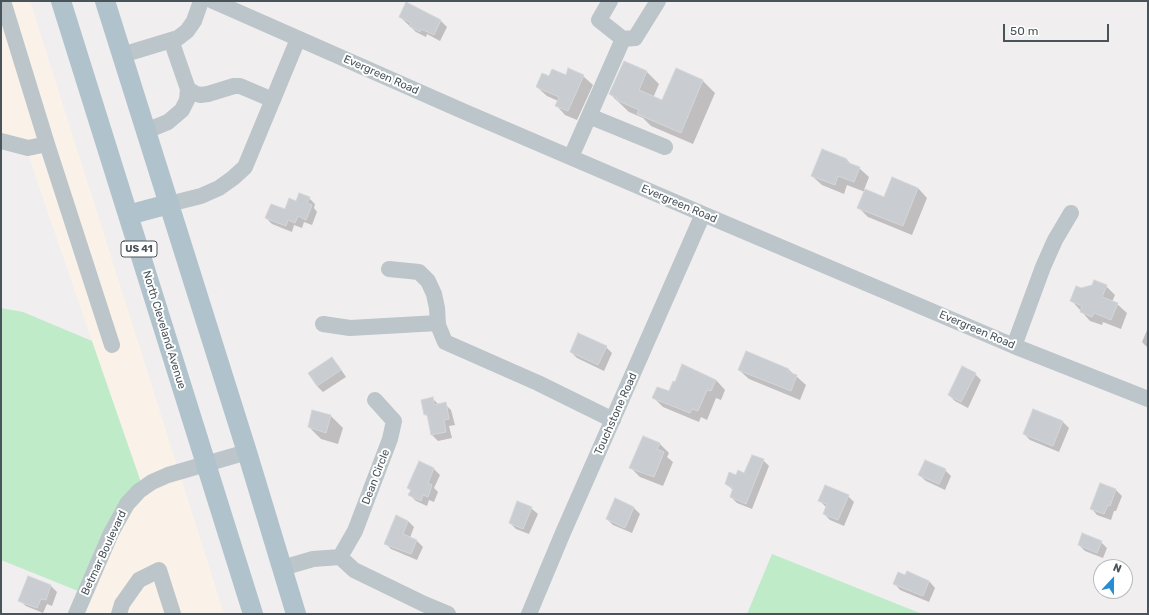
<!DOCTYPE html>
<html>
<head>
<meta charset="utf-8">
<style>
	body { margin:0 }
	#map { position:relative; width:1149px; height:615px; overflow:hidden; background:#f1eeef; font-family:Rubik,sans-serif }
	canvas { display:block }
	.frame { position:absolute; inset:0; border:2px solid #48545a; pointer-events:none }
	.north { position:absolute; left:1093px; top:559px; width:40px; height:40px; box-sizing:border-box; background:#fff; border:1px solid #b6bbbd; border-radius:50%; rotate:22deg; font-size:11px; font-weight:700; line-height:16px; text-align:center; color:#48545a }
	.north::after { content:''; display:block; margin:auto; width:14px; height:18px; background:#268dd3; clip-path:polygon(50% 0,100% 100%,50% 72%,0 100%) }
	.scale { position:absolute; left:1003px; top:24px; width:106px; height:18px; box-sizing:border-box; border:2px solid #48545a; border-top:0; padding-left:5px; font-size:12px; line-height:14px; white-space:nowrap; color:#48545a; -webkit-text-stroke:3px #fff; paint-order:stroke }
</style>
</head>
<body>
<div id="map">
<canvas width="1149" height="615"></canvas>
<div class="frame"></div>
<div class="north">N</div>
<div class="scale">50 m</div>
</div>
<script>
const ctx = document.querySelector('canvas').getContext('2d');
ctx.lineJoin = 'round';
function fill(path, color) { ctx.fillStyle = color; ctx.fill(path, 'evenodd'); }
const poly = rows => new Path2D(rows.map(r => 'M' + r).join(''));
function strokePath(path, color, width, dash) { ctx.strokeStyle = color; ctx.lineWidth = width; ctx.lineCap = dash ? 'butt' : 'round'; ctx.setLineDash(dash || []); ctx.stroke(path); }
function write(font, color, halo, rows, align = 'center') {
  ctx.font = font + ' Rubik,sans-serif'; ctx.lineWidth = 4; ctx.setLineDash([]); ctx.textBaseline = 'middle'; ctx.strokeStyle = halo; ctx.fillStyle = color; for (const [text, x, y, turn = 0] of rows) {
    ctx.save(); ctx.translate(x, y); ctx.rotate((+turn || 0) * Math.PI / 180); ctx.textAlign = isNaN(turn) ? turn : align; if (halo) ctx.strokeText(text, 0, 0); ctx.fillText(text, 0, 0); ctx.restore();
  }
}
const commercial = poly([
	[1,1,30,1,224,614,74,614,143,491,26,148,1,138]
]);
const green = poly([
	[1,308,23,312,92,341,144,491,83,593,1,560],
	[772,554,922,614,747,614]
]);
const shadow = poly([
	[407,3,441,21,447,27,440,41,427,34,426,37,416,32,400,17],
	[624,62,647,72,659,84,653,98,663,102,677,70,703,81,715,93,693,144,651,126,643,118,629,112,610,94],
	[566,76,583,76,593,85,577,120,565,115,556,105,558,101,547,96,537,87,549,77],
	[847,160,852,165,859,168,869,177,864,190,885,198,918,188,927,198,912,235,868,217,859,208,865,192,847,185,844,194,822,185,812,176],
	[309,198,315,204,314,208,317,212,312,225,304,222,302,228,294,225,292,232,272,224,266,218,285,211,296,202],
	[1106,286,1115,295,1112,302,1117,304,1127,313,1121,329,1103,322,1102,325,1090,321,1071,300,1081,289],
	[1148,328,1148,348,1142,342],
	[606,347,612,353,604,371,577,358,571,352],
	[746,353,789,370,796,376,806,385,800,400,749,379,739,370],
	[332,359,338,365,346,377,323,392,317,386],
	[975,374,981,380,968,408,955,401,949,395],
	[716,380,725,390,721,400,716,398,707,420,701,417,699,422,663,407,654,398],
	[432,398,439,405,445,404,451,410,455,425,449,426,452,438,438,441,432,435,429,419,425,414],
	[331,416,343,428,338,444,321,439,309,427],
	[1063,422,1069,428,1059,452,1030,440,1024,434],
	[643,438,660,444,669,453,667,457,673,462,663,486,640,477,631,468],
	[763,460,769,466,752,509,737,503,731,497,733,490,726,484,737,476,745,474],
	[434,469,440,475,434,488,438,492,434,502,429,500,427,506,416,501,410,495,412,491,409,488],
	[945,470,951,476,945,490,926,481,919,475],
	[1100,484,1116,490,1122,496,1116,511,1114,511,1111,520,1097,515,1091,508],
	[848,496,854,502,844,526,830,520,824,514,826,507,819,500],
	[615,500,634,508,640,514,632,533,613,525,607,519],
	[531,508,538,514,529,534,516,529,510,523],
	[408,521,414,527,410,538,417,541,423,547,417,560,391,549,385,543],
	[1101,542,1107,548,1103,558,1085,551,1079,545],
	[907,572,929,581,935,588,929,602,900,590,894,583,906,576],
	[28,578,51,586,57,592,52,606,47,604,43,613,26,606,19,600]
]);
const building = poly([
	[406,2,441,20,434,35,421,29,420,32,409,26,411,23,399,17,406,2],
	[624,61,647,71,639,90,662,100,676,68,703,80,681,133,637,114,639,110,616,100,617,98,609,94,624,61],
	[568,68,584,75,568,111,555,106,559,97,536,87,542,73,549,76,552,69,566,75,568,68],
	[822,149,847,159,846,162,860,167,854,182,838,176,835,185,811,176,822,149],
	[892,177,918,188,903,226,857,208,865,189,884,197,892,177],
	[299,193,310,197,307,203,312,205,306,220,298,216,295,223,288,220,286,226,265,218,271,204,285,209,289,198,296,201,299,193],
	[1094,280,1107,285,1102,297,1118,303,1111,320,1094,313,1092,317,1080,312,1082,306,1070,301,1076,286,1081,288,1092,285,1094,280],
	[578,333,607,346,598,365,570,352,578,333],
	[746,351,789,369,788,372,797,375,791,391,738,370,746,351],
	[332,357,341,370,317,386,308,373,332,357],
	[682,364,716,380,711,391,707,390,698,411,692,409,690,413,652,398,657,387,669,391,673,381,675,382,682,364],
	[962,366,976,373,961,402,948,395,962,366],
	[433,397,434,405,446,402,449,419,444,420,446,432,431,435,427,414,424,415,421,400,433,397],
	[1033,409,1063,421,1053,446,1023,434,1033,409],
	[312,410,331,415,326,433,308,427,312,410],
	[643,436,660,443,657,449,664,452,654,477,629,468,643,436],
	[752,455,764,459,746,504,730,497,733,488,725,484,729,472,736,475,738,470,744,473,752,455],
	[925,460,946,469,939,484,918,475,925,460],
	[419,461,434,468,428,483,432,485,428,497,423,495,421,501,408,495,411,490,407,488,419,461],
	[1100,483,1116,489,1110,506,1108,505,1104,514,1090,509,1100,483],
	[825,485,849,495,838,520,823,514,827,504,818,501,825,485],
	[615,498,634,507,625,528,606,519,615,498],
	[517,501,532,507,523,529,509,523,517,501],
	[396,515,408,521,403,534,417,540,411,554,384,544,396,515],
	[1082,533,1102,541,1097,553,1078,545,1082,533],
	[907,571,929,581,923,596,893,584,898,572,905,575,907,571],
	[28,576,51,585,46,600,41,599,37,608,18,601,28,576]
]);
const minor = poly([
	[3,1,47,144,112,345],
	[213,1,465,112,703,214,1014,346,1148,399],
	[623,39,635,38,658,1],
	[122,55,178,38,187,31,194,21,201,1],
	[188,89,194,93,200,95,208,94,234,86,240,86,273,100],
	[589,116,665,147],
	[146,131,168,122,182,110,187,100,188,89,171,40],
	[1,141,28,148,47,144],
	[571,157,623,39,599,20,610,1],
	[169,204,201,196,219,188,233,178,245,167,298,39],
	[389,269,419,272,428,281,434,294,437,308,438,325,445,342,538,383,613,420],
	[323,324,350,328,438,323],
	[1014,346,1043,267,1055,240,1071,213],
	[340,557,355,531,390,439,394,421,375,400],
	[282,568,313,559,340,557,354,570,424,604,448,614],
	[76,614,111,533,127,504,139,491,152,482,168,475,247,452],
	[119,614,122,604,139,580,159,570,173,614],
	[529,614,562,535,703,214]
]);
const major = poly([
	[61,1,253,614],
	[105,1,247,452,296,614],
	[128,215,169,204]
]);
const shields = [
	[139,249,36]
];
const shieldNames = [
	["US 41",139,249]
];
const streetNames = [
	["Evergreen Road",381,75,24],
	["Evergreen Road",679,204,23],
	["North Cleveland Avenue",164,330,73],
	["Evergreen Road",977,330,23],
	["Touchstone Road",616,414,-66],
	["Dean Circle",376,477,-69],
	["Betmar Boulevard",104,553,-65]
];
fill(commercial, '#faf2e8');
fill(green, '#bfebc9');
fill(shadow, '#0003');
fill(building, '#c9ccd0');
strokePath(building, '#d3d6d9', 1);
strokePath(minor, '#bbc5ca', 16);
strokePath(major, '#b0c2cb', 20);
for (const [x, y, w] of shields) { const box = new Path2D(); box.roundRect(x - w / 2, y - 8, w, 16, 3); ctx.fillStyle = '#fff'; ctx.fill(box); strokePath(box, '#48545a', 1); }
write('bold 10px', '#48545a', null, shieldNames);
write('11px', '#48545a', '#fff', streetNames);
</script>
</body>
</html>
